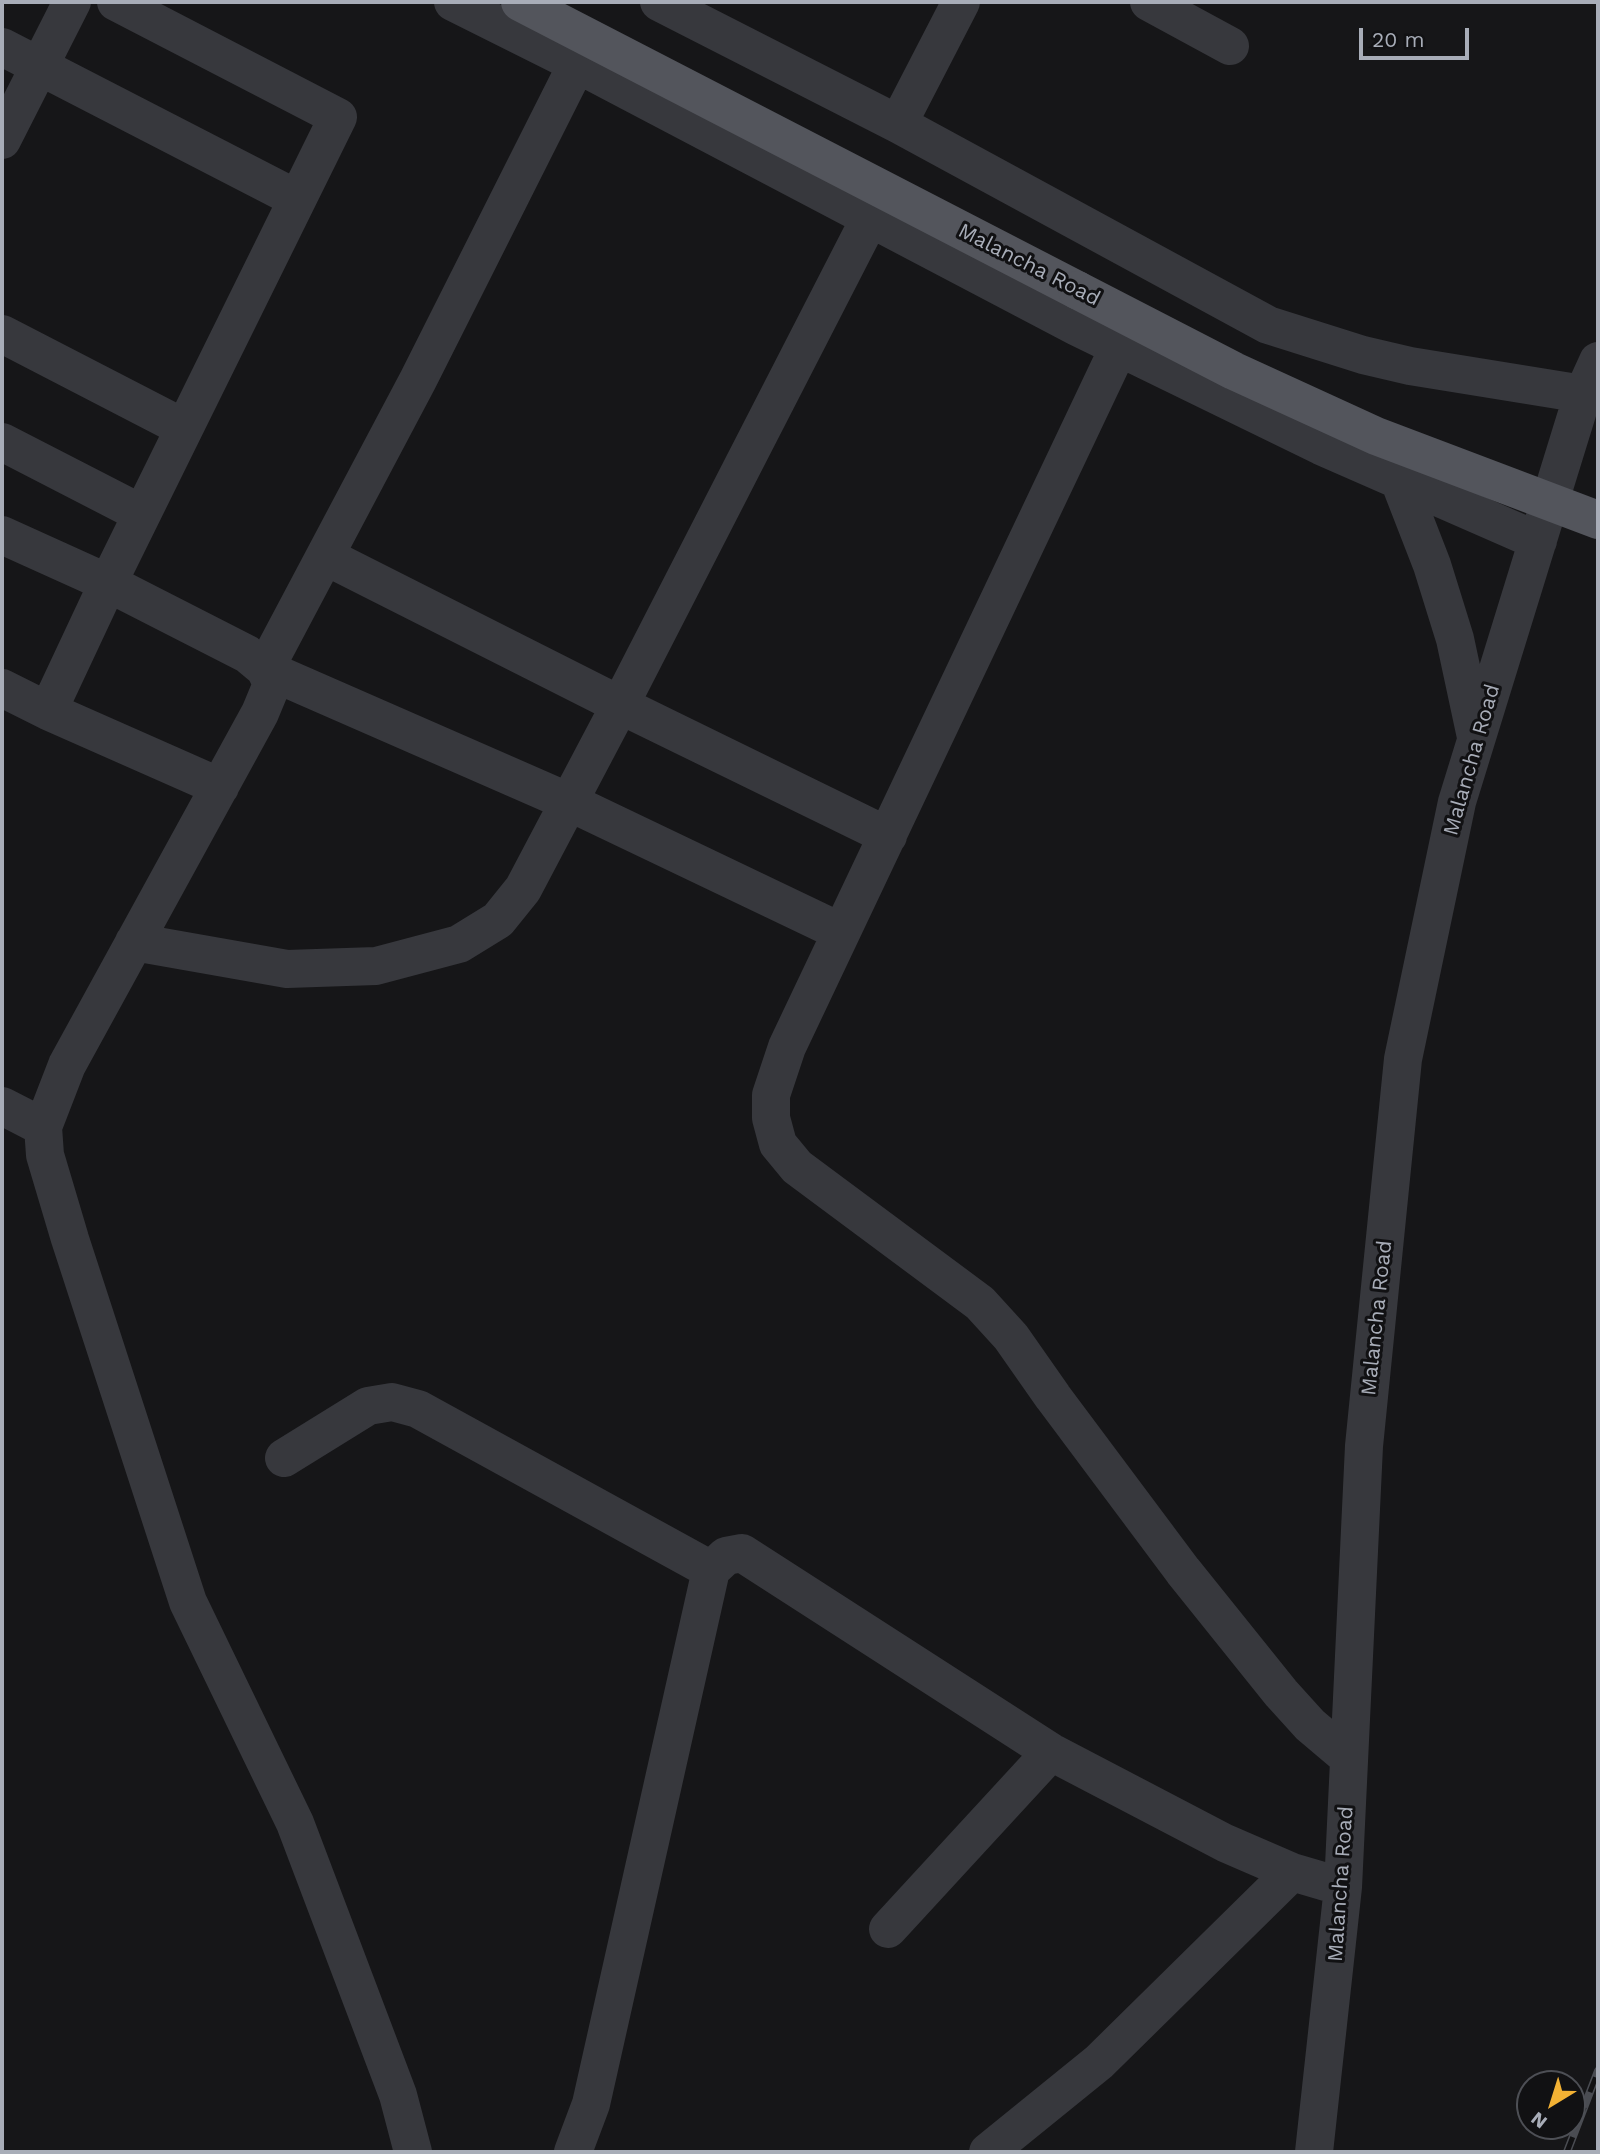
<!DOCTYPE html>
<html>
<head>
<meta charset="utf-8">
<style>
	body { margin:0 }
	#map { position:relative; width:1600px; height:2154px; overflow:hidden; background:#161618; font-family:"Work Sans",sans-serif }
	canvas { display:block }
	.frame { position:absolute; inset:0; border:4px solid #a8adb8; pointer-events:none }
	.north { position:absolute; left:1516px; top:2070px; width:70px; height:70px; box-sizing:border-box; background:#111113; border:2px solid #4d4f55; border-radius:50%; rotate:218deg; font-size:19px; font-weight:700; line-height:28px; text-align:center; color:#a8adb8 }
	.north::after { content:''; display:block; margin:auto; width:24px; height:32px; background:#f2b134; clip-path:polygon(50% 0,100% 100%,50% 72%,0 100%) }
	.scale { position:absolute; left:1359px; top:28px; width:110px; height:32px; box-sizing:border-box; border:4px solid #a8adb8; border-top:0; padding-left:9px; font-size:21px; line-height:24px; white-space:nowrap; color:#a8adb8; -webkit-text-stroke:5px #111113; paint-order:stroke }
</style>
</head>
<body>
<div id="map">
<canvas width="1600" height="2154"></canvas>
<div class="frame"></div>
<div class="north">N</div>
<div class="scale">20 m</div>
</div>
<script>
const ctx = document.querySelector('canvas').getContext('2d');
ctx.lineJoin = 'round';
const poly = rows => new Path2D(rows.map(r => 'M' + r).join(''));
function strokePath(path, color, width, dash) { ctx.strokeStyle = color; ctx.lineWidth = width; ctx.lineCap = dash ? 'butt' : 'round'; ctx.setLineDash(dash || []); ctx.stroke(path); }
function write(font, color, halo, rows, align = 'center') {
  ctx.font = font + ' "Work Sans",sans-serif'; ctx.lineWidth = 6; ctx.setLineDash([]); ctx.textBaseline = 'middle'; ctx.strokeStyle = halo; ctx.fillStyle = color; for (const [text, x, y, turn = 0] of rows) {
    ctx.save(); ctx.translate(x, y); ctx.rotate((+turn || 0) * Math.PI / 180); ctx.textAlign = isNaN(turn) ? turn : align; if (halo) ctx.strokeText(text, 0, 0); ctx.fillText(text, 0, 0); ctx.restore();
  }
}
const minor = poly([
	[453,2,577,64,1077,327,1321,446,1538,541],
	[659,2,898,124,1268,325,1363,355,1410,366,1583,394],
	[1149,2,1230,46],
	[2,47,297,199],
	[577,64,418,380,265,669,569,802,841,932],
	[898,124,961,2],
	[2,140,72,2],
	[2,334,184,428],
	[1119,347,787,1047,771,1095,771,1118,778,1144,797,1167,980,1303,1011,1337,1053,1397,1183,1571,1281,1693,1310,1725,1349,1758],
	[2,442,142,514],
	[1399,480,1432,565,1455,639,1476,737],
	[2,535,108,583,247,654,265,669,272,684,260,713,67,1065,43,1127,45,1155,70,1239,188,1602,295,1823,398,2095,413,2152],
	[325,556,620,705,888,836],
	[2,688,48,711,220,787],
	[48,711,108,583,338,117,116,2],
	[134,942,287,969,376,966,459,944,498,920,523,889,620,705,870,218],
	[2,1106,43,1127],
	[284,1458,368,1406,392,1402,418,1409,711,1570],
	[888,1929,1051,1752],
	[573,2152,591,2104,711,1570,726,1556,742,1553,1051,1752,1225,1843,1292,1872,1343,1887],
	[988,2152,1099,2062,1292,1872],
	[1314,2152,1343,1887,1364,1446,1403,1059,1457,802,1583,394,1598,361]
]);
const major = poly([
	[520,2,1077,290]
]);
const rail = poly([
	[1567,2152,1598,2071]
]);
const majorBridge = poly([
	[1077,290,1234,371,1376,436,1598,520]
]);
const streetNames = [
	["Malancha Road",1029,265,27],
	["Malancha Road",1472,760,-74],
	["Malancha Road",1377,1318,-84],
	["Malancha Road",1341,1884,-86]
];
strokePath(minor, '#37383d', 38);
strokePath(major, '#53555c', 38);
strokePath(rail, '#4a4c52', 8);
strokePath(rail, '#111113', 5, [16]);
strokePath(majorBridge, '#53555c', 38);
write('21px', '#a8adb8', '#111113', streetNames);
</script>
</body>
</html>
